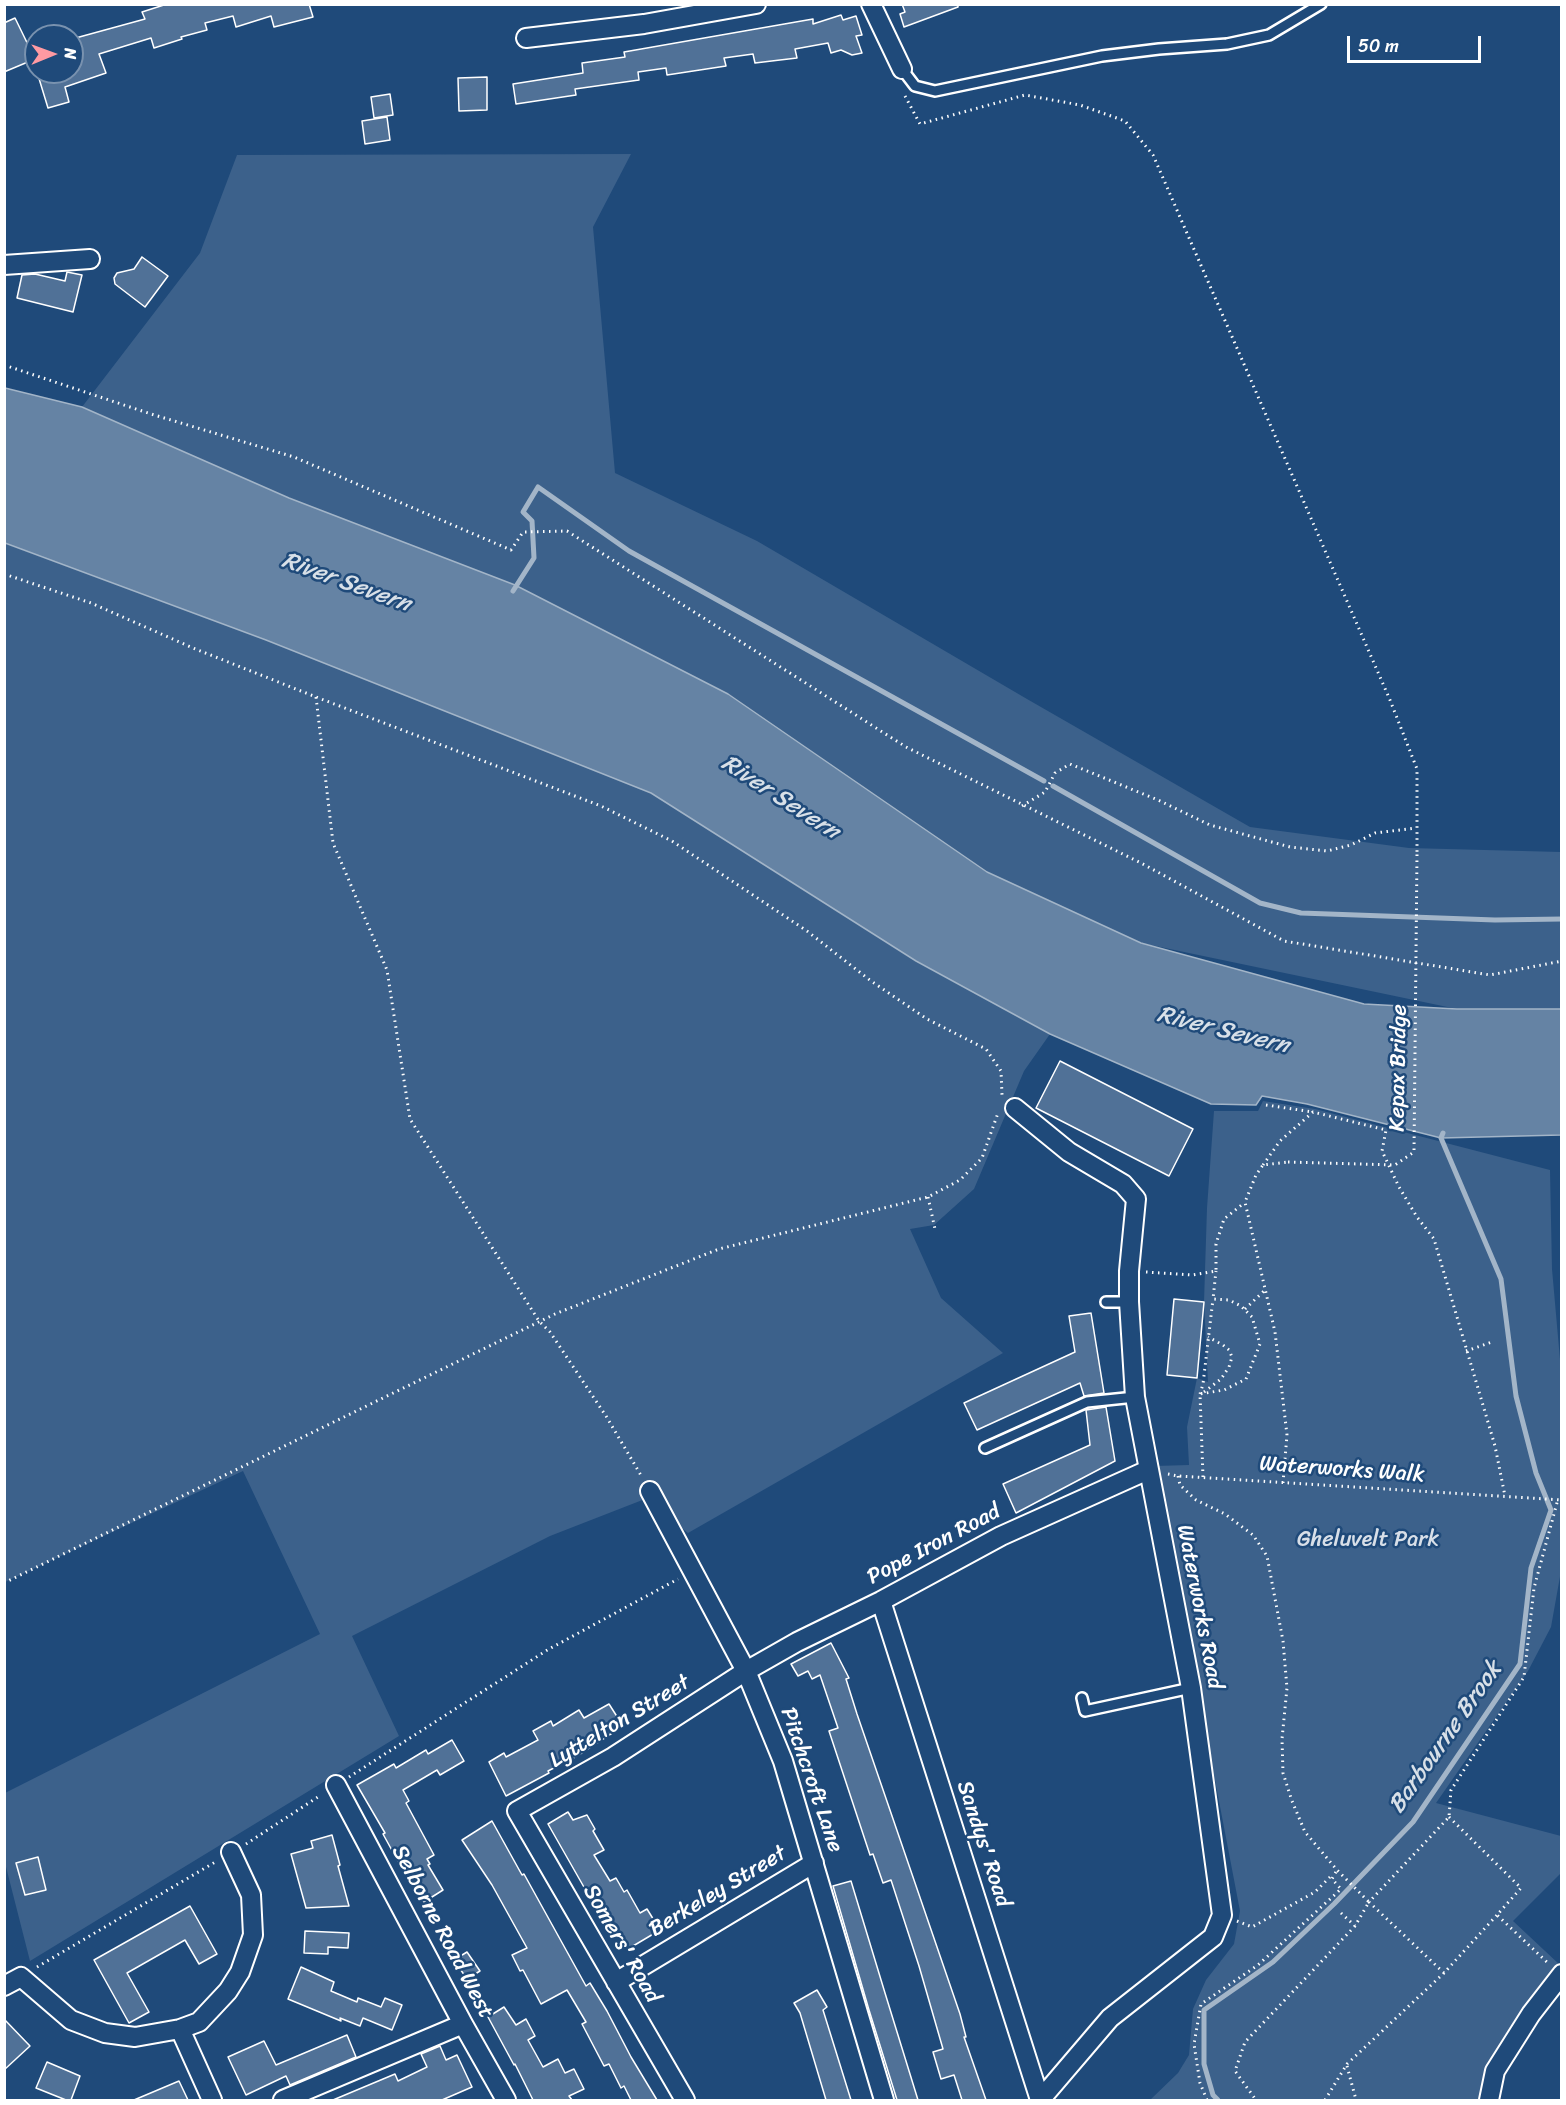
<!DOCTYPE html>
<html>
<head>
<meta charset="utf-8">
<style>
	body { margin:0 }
	#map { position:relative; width:1566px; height:2105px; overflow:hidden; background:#1f4a7a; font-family:Sriracha,sans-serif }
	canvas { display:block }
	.frame { position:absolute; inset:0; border:6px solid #fff; pointer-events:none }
	.north { position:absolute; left:24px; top:24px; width:60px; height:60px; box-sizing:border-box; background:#1f4a7a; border:2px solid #7992af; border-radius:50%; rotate:89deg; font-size:16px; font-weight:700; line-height:24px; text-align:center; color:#fff }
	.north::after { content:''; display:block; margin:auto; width:21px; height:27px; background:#ff9aa2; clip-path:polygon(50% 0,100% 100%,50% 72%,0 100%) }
	.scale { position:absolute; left:1347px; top:36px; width:134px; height:27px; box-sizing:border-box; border:3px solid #fff; border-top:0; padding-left:8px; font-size:18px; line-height:21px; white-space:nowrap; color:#fff; -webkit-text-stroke:4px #1f4a7a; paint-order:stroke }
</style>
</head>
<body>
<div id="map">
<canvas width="1566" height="2105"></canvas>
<div class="frame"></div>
<div class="north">N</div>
<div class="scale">50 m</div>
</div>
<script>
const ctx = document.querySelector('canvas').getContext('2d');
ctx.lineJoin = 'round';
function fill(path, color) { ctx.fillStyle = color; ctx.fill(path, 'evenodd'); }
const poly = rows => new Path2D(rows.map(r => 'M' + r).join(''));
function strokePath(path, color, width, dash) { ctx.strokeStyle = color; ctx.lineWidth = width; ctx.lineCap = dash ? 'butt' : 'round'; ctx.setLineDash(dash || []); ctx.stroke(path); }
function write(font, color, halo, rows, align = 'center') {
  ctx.font = font + ' Sriracha,sans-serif'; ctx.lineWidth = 5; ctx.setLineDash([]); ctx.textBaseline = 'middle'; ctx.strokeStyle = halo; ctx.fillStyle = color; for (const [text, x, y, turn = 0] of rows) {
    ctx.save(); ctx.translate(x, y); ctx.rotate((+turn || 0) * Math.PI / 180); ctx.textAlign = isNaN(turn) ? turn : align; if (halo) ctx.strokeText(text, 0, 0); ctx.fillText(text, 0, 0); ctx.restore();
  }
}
const green = poly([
	[631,154,593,227,615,473,757,541,1027,699,1250,827,1409,848,1561,852,1561,1009,1457,1009,1141,943,987,872,728,694,82,407,200,253,237,155],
	[4,543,266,640,651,793,915,961,1050,1034,1024,1071,974,1189,934,1225,910,1229,941,1298,1003,1353,688,1533,645,1499,550,1536,352,1636,399,1736,30,1961,5,1863,5,1793,320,1634,243,1471,5,1582],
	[1263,1101,1315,1109,1550,1170,1552,1269,1562,1382,1561,1571,1551,1627,1528,1671,1436,1803,1561,1836,1561,1873,1513,1921,1560,1965,1483,2081,1481,2100,1150,2100,1178,2073,1189,2055,1193,2009,1206,1980,1234,1944,1240,1911,1155,1466,1189,1465,1187,1427,1197,1378,1208,1382,1204,1302,1207,1208,1214,1111,1258,1111]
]);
const water = poly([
	[5,388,82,407,289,498,515,585,728,694,987,872,1141,943,1364,1004,1457,1009,1561,1009,1561,1135,1441,1138,1307,1104,1262,1096,1256,1105,1211,1104,1050,1034,916,961,651,793,266,640,5,543,5,388]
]);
const stream = poly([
	[513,591,534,558,532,521,523,512,538,487,629,551,1044,781],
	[1053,786,1260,903,1301,913,1495,920,1562,919],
	[1218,2100,1213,2095,1204,2064,1204,2010,1273,1962,1334,1904,1413,1822,1520,1664,1531,1568,1551,1510,1536,1473,1516,1396,1501,1279,1441,1138,1443,1133]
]);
const building = poly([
	[167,4,309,4,313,17,274,27,271,16,236,27,233,16,205,23,207,30,181,37,182,39,154,48,151,38,99,54,106,73,65,87,69,102,48,108,37,72,72,72,72,39,145,19,142,12,167,4],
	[902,4,958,4,958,7,904,27,900,14,905,12,902,4],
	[841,15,843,20,856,16,862,35,856,36,862,53,852,55,841,50,831,53,828,43,795,49,797,58,780,60,755,63,753,54,724,58,726,66,667,75,666,68,638,72,639,80,575,89,576,95,516,104,513,84,583,73,582,63,625,57,624,52,813,19,813,24,841,15],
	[15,18,35,59,4,72,4,23,15,18],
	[487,77,487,110,459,111,458,78,487,77],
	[390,94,393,115,374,118,371,97,390,94],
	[387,117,390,140,365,144,362,121,387,117],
	[142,257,168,276,145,307,115,284,114,278,117,273,134,269,142,257],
	[67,272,82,275,73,312,17,298,22,275,35,274,65,281,67,272],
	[1060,1061,1193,1129,1169,1176,1036,1108,1060,1061],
	[1174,1299,1204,1302,1197,1378,1167,1375,1174,1299],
	[1091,1313,1104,1393,1084,1396,1080,1383,977,1430,964,1403,1075,1352,1069,1316,1091,1313],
	[1106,1407,1115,1461,1016,1513,1003,1484,1090,1445,1086,1410,1106,1407],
	[831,1643,849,1678,846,1679,857,1714,960,2014,966,2037,964,2037,986,2100,962,2100,954,2075,941,2079,933,2052,943,2049,919,1966,891,1880,883,1883,873,1854,870,1855,829,1731,838,1728,820,1675,812,1679,808,1671,798,1676,791,1664,831,1643],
	[609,1704,623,1726,577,1756,548,1771,549,1773,506,1796,489,1762,504,1753,506,1757,538,1740,533,1731,551,1721,553,1726,579,1710,584,1718,609,1704],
	[452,1740,464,1761,440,1775,437,1770,403,1790,409,1801,406,1803,434,1855,427,1859,430,1864,428,1865,443,1890,424,1902,408,1875,406,1876,383,1834,385,1833,357,1785,394,1764,396,1768,426,1750,428,1754,452,1740],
	[568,1812,573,1820,587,1815,595,1829,593,1831,604,1850,594,1855,610,1881,616,1878,624,1892,627,1890,640,1913,647,1909,660,1930,628,1949,607,1914,601,1917,548,1824,568,1812],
	[492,1821,522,1875,524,1874,586,1986,590,1983,607,2011,631,2057,657,2100,631,2100,624,2086,621,2088,609,2064,604,2066,582,2024,586,2022,567,1990,541,2004,523,1970,520,1971,512,1955,527,1948,492,1885,462,1840,492,1821],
	[332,1835,340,1865,338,1866,349,1906,306,1908,291,1854,313,1848,311,1841,332,1835],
	[38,1857,46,1890,25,1895,16,1863,38,1857],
	[851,1881,885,1993,918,2100,897,2100,869,2010,833,1886,851,1881],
	[190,1906,217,1954,199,1964,185,1940,127,1973,149,2012,129,2023,94,1960,190,1906],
	[305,1931,349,1933,348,1948,328,1947,328,1954,304,1953,305,1931],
	[467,1952,480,1971,467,1979,454,1960,467,1952],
	[301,1967,334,1982,331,1991,357,2002,358,1998,381,2007,385,1998,402,2005,392,2030,363,2018,360,2026,340,2018,341,2021,288,1999,301,1967],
	[817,1990,827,2007,823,2010,851,2100,826,2100,800,2013,794,2003,817,1990],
	[504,2007,516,2025,526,2019,535,2036,528,2040,543,2067,558,2059,565,2073,574,2069,584,2089,569,2096,572,2100,533,2100,515,2064,514,2065,488,2017,504,2007],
	[4,2019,30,2046,4,2070,4,2019],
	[347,2035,356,2057,290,2085,286,2076,246,2095,228,2057,264,2041,276,2065,347,2035],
	[440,2046,446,2060,457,2055,472,2087,442,2100,333,2100,395,2074,398,2081,427,2067,421,2054,440,2046],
	[47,2062,80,2076,71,2100,66,2100,36,2088,47,2062],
	[179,2081,188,2100,134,2100,179,2081]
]);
const path = poly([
	[905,96,920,124,1025,95,1080,105,1125,121,1153,155,1390,700,1417,769,1417,854],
	[4,365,151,414,294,457,511,550,523,532,567,531,906,747,1141,863,1284,941,1490,975,1562,961],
	[4,574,91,603,193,648,316,697,601,806,672,841,807,931,871,981,927,1019,986,1049,1001,1071,1002,1095],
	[316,697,333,843,387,970,410,1119,539,1321,550,1332,606,1416,642,1477],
	[1022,806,1045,792,1055,773,1070,764,1158,800,1210,825,1290,847,1327,851,1351,845,1375,833,1416,828],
	[1266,1105,1313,1112],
	[1263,1165,1280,1141,1313,1112,1386,1130,1382,1151,1399,1187,1417,1217,1434,1239,1495,1446,1505,1496],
	[928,1197,935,1229],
	[1146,1272,1192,1275,1216,1271,1216,1244,1224,1219,1244,1203],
	[1245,1309,1264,1291],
	[1466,1351,1492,1342],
	[1204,1392,1221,1379,1229,1367,1232,1357,1229,1350,1223,1345,1208,1337],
	[1200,1394,1203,1384,1213,1299],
	[1168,1474,1178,1476,1562,1500],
	[1178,1476,1180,1485,1196,1500,1225,1514,1253,1535,1267,1556,1283,1641,1287,1688,1282,1739,1283,1773,1292,1801,1305,1832,1337,1870,1369,1902,1355,1926,1245,2042,1235,2071,1256,2100],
	[1203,1477,1200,1394,1224,1390,1246,1379,1260,1344,1252,1317,1241,1306,1229,1300,1213,1299,1216,1271],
	[1283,1483,1287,1435,1275,1332,1245,1202,1256,1175,1263,1165,1288,1162],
	[4,1583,555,1314,719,1249,928,1197,960,1180,982,1158,998,1113],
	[349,1777,549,1649,678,1579],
	[1449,1817,1521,1888,1497,1915,1549,1964],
	[246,1844,321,1795],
	[1341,1913,1355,1926],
	[1237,1921,1252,1927,1315,1892,1333,1874],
	[37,1967,217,1861],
	[1444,1973,1369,1902,1449,1817,1451,1790,1524,1677,1534,1588,1558,1499],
	[1347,2066,1356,2100],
	[1207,2100,1200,2083,1194,2044,1201,2004,1258,1965,1341,1889,1332,1879,1337,1870],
	[1325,2100,1347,2064,1444,1973,1497,1915]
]);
const service = poly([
	[902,69,915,86,935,91,1102,56,1159,49,1227,44,1269,35,1321,4],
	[1106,1302,1129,1302],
	[985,1448,1087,1402,1135,1397],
	[1082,1698,1085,1711,1191,1688]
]);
const minor = poly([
	[871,4,902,69],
	[526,38,644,24,756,4],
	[4,265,90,259],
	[1015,1108,1069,1152,1123,1184,1136,1199,1129,1271,1129,1302,1135,1397,1191,1688,1222,1915,1213,1937,1110,2018,1040,2100],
	[650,1491,746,1671,783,1761,884,2100],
	[881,1601,1040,2100],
	[336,1785,463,2024,506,2100],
	[616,1982,814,1863],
	[4,1986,21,1977,71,2020,105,2033,135,2037,180,2029,199,2022,228,1991,240,1972,253,1935,251,1895,231,1852],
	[180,2029,212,2100],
	[283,2100,463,2024],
	[685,2100,517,1811,613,1757,746,1671,797,1642,881,1601,1001,1536,1148,1470],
	[1489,2100,1495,2071,1531,2014,1562,1974]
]);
const pathBridge = poly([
	[1288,1162,1395,1165,1414,1152,1417,854]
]);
const streetNames = [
	["Kepax Bridge",1399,1068,-89],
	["Waterworks Walk",1342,1470,4],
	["Pope Iron Road",934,1545,-28],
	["Waterworks Road",1199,1607,79],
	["Lyttelton Street",620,1722,-31],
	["Pitchcroft Lane",811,1780,71],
	["Sandys' Road",983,1844,72],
	["Berkeley Street",718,1892,-31],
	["Selborne Road West",442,1932,62],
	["Somers' Road",621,1944,60]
];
const parkNames = [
	["Gheluvelt Park",1368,1540]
];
const waterNames = [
	["River Severn",346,583,20],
	["River Severn",780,798,33],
	["River Severn",1223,1031,14],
	["Barbourne Brook",1446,1738,-55]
];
fill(green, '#3c618b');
fill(water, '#6583a4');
strokePath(water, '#a3b5c8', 1.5);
strokePath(stream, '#a3b5c8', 5);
fill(building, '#507197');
strokePath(building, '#fff', 1.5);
strokePath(service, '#fff', 14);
strokePath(minor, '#fff', 22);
strokePath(path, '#fff', 3, [1.5, 4.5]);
strokePath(service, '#1f4a7a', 9);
strokePath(minor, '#1f4a7a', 18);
strokePath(pathBridge, '#fff', 3, [1.5, 4.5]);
write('22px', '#fff', '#1f4a7a', streetNames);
write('22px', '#d8dfe8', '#1f4a7a', parkNames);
write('italic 24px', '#d8e0e8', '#1f4a7a', waterNames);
</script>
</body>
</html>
